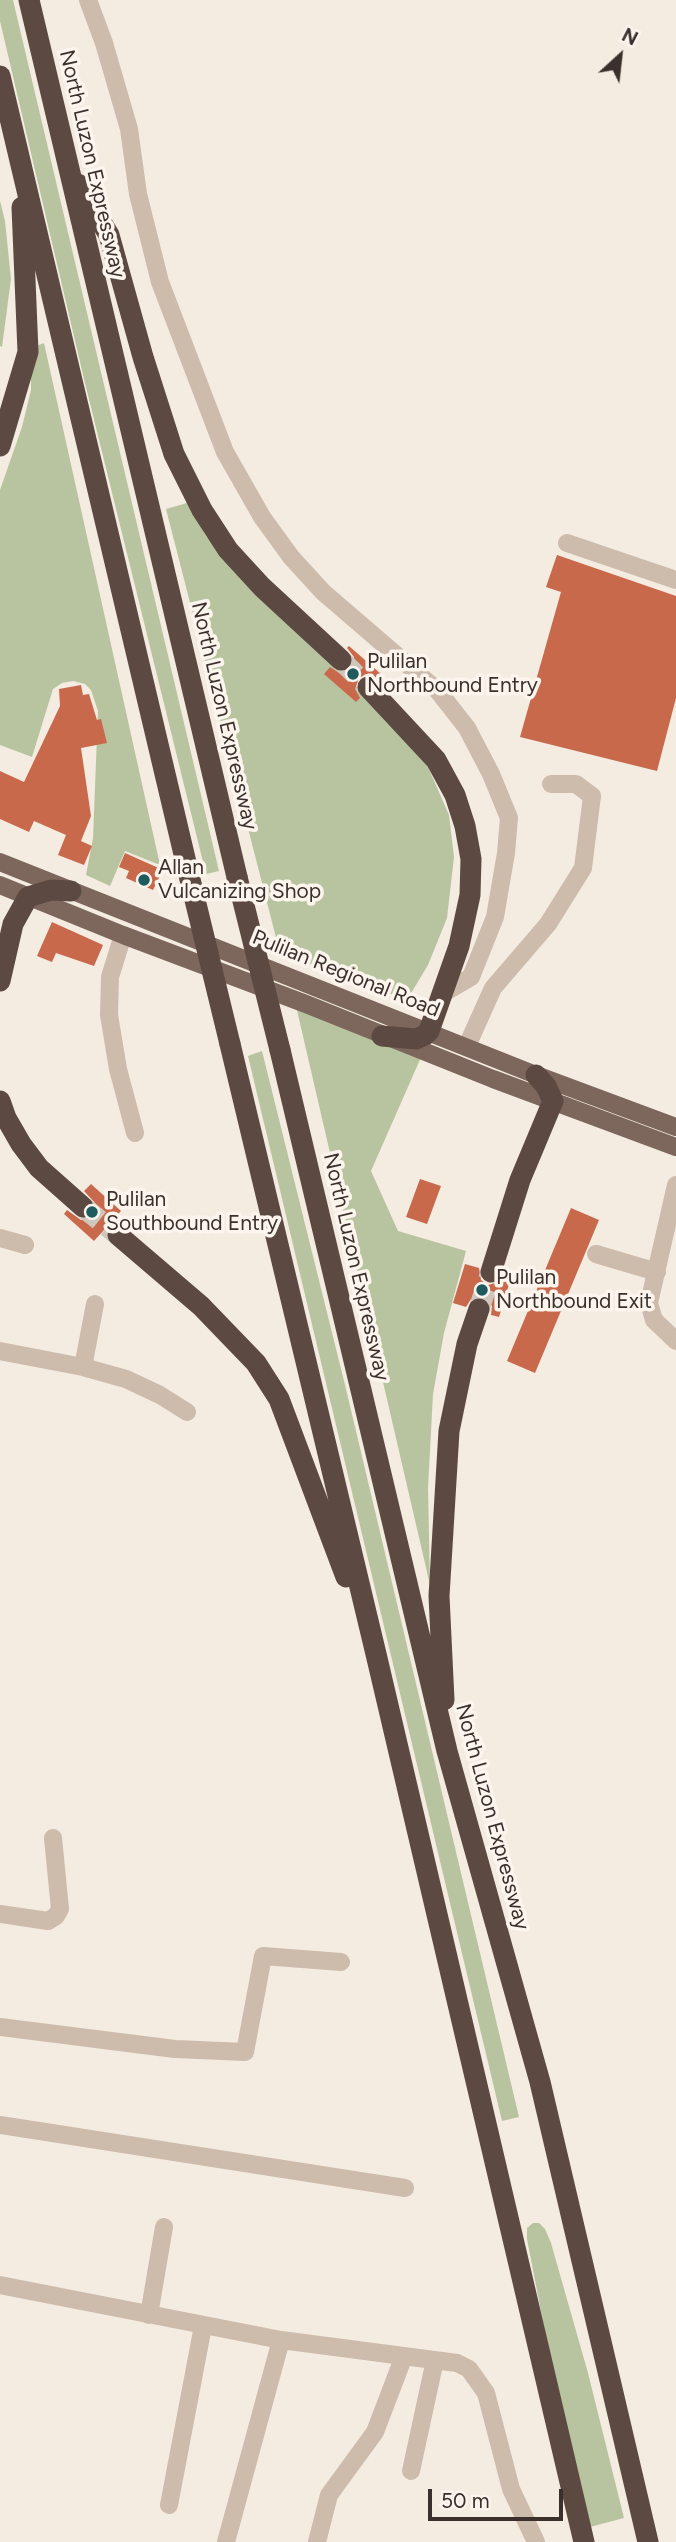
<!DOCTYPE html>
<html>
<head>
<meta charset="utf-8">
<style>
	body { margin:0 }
	#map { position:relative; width:676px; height:2542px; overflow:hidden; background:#f4ebe1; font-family:Figtree,sans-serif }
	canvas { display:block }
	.north { position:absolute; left:585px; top:21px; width:70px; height:70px; -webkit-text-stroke:5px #fbf5ee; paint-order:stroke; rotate:27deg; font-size:19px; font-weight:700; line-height:28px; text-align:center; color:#3b302b }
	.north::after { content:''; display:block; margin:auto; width:24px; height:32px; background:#3b302b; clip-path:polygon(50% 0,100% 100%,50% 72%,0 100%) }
	.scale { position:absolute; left:428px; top:2489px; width:135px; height:32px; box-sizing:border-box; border:4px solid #3b302b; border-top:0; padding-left:9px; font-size:21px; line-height:24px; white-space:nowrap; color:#3b302b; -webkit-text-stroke:5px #fbf5ee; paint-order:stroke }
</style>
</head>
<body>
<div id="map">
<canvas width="676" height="2542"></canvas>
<div class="north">N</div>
<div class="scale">50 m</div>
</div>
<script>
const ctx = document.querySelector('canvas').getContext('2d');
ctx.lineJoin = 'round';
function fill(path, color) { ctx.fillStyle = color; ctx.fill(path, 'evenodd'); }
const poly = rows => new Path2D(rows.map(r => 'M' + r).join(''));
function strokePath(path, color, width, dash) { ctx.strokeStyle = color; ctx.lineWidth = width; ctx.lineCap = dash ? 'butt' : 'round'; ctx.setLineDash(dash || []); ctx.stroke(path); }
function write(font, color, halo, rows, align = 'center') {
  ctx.font = font + ' Figtree,sans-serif'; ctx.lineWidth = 7; ctx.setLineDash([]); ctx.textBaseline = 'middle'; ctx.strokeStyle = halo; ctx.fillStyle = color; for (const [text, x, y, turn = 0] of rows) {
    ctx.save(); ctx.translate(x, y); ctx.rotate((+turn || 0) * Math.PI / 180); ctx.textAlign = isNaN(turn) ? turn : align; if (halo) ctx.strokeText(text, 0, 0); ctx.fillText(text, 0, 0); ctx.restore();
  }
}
const green = poly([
	[0,0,13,0,219,871,206,874,84,379,0,21],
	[0,201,5,221,11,279,2,347,0,346],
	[44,343,160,865,125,851,110,886,86,875,93,838,98,711,91,690,85,684,73,681,62,683,53,689,32,757,0,745,0,490,22,427,31,390,31,348],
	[187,503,206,536,230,564,395,724,428,767,449,815,454,857,447,918,428,965,407,1000,280,953,166,509],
	[296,1006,422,1055,371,1171,398,1231,466,1251,444,1333,433,1394,428,1488,430,1585],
	[262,1051,346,1389,519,2117,502,2121,248,1056],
	[533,2223,539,2223,545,2229,551,2243,588,2373,624,2518,590,2527,559,2404,527,2239,527,2228]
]);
const building = poly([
	[557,555,676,596,676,698,657,771,520,737,561,592,546,587],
	[349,646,381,674,378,678,366,674,359,678,355,689,360,698,356,702,324,674,330,667,339,673,351,668,354,657,347,648],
	[81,685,83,695,89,694,97,720,101,719,107,743,81,748,91,816,81,841,92,846,84,865,58,855,66,835,34,821,29,832,0,819,0,771,24,782,60,706,59,689],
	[125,853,163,870,153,890,126,878,129,871,119,867],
	[52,922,103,945,94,966,56,953,52,962,37,956],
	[420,1179,441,1186,427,1224,406,1217],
	[91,1184,121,1211,94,1241,64,1214,67,1210,81,1220,92,1216,96,1204,84,1191],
	[571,1208,599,1220,535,1373,507,1361],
	[465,1264,479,1268,481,1280,488,1285,499,1282,504,1275,511,1278,499,1317,491,1315,492,1306,483,1296,471,1299,466,1307,453,1303]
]);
const highwayTunnel = poly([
	[341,660,368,687],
	[83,1207,118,1235],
	[479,1309,491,1272]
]);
const minor = poly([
	[88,0,104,43,129,129,138,194,160,282,225,452,262,517,291,557,323,592,438,691,467,728,491,774,509,818,506,853,495,917,471,977,442,994],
	[567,543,676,580],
	[123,935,110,977,109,1015,118,1069,135,1133],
	[467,1046,493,988,548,924,583,868,592,796,576,784,551,784],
	[676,1185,649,1303,654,1320,676,1341],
	[0,1238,25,1245],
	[596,1254,657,1272],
	[0,1351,83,1367,126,1379,160,1395,187,1412],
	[83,1367,95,1304],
	[0,1914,48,1921,56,1916,60,1909,53,1838],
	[0,2027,175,2049,245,2052,263,1956,341,1962],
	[0,2125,405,2188],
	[0,2285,281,2340,457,2363,469,2369,486,2393,511,2489,536,2542],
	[149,2315,164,2227],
	[411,2471,435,2360],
	[169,2505,203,2326],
	[226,2542,281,2340],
	[317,2542,329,2495,375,2432,404,2356]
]);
const major = poly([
	[0,862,536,1075,676,1127],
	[0,885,123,935,306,1004,493,1079,676,1147]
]);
const highway = poly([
	[29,0,237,877],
	[0,76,188,871],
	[78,184,109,235,143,357,174,454,202,510,228,550,262,587,341,660],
	[0,446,28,352,22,207],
	[368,687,436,760,455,795,465,826,471,859,470,895,459,946,429,1031,425,1035,416,1039,382,1036],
	[0,981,13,924,28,897,51,890,71,891],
	[230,1044,376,1654,584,2542],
	[280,1050,447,1751,540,2082,648,2542],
	[0,1101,6,1118,21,1144,39,1168,83,1207],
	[118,1235,201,1306,256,1363,279,1399,346,1577],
	[491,1272,520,1180,553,1101,546,1086,536,1075],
	[444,1700,439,1596,449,1431,467,1344,479,1309]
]);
const highwayBridge = poly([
	[188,871,230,1044],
	[237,877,280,1050]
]);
const markers = [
	[353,674,7,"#1f5a5e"],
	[144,880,7,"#1f5a5e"],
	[92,1212,7,"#1f5a5e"],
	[482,1290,7,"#1f5a5e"]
];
const streetNames = [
	["North Luzon Expressway",92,164,77],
	["North Luzon Expressway",224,716,77],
	["Pulilan Regional Road",346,974,22],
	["North Luzon Expressway",356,1267,77],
	["North Luzon Expressway",492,1817,75]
];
const poiNames = [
	["Pulilan",367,662],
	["Northbound Entry",367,686],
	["Allan",158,868],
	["Vulcanizing Shop",158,892],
	["Pulilan",106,1200],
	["Southbound Entry",106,1224],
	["Pulilan",496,1278],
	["Northbound Exit",496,1302]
];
fill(green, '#b8c4a0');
fill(building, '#c8694b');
strokePath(highwayTunnel, '#cfc6bd', 21, [21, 10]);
strokePath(minor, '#cdbbac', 18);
strokePath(major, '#7d675c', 18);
strokePath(highway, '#5c4a42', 21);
strokePath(highwayBridge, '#5c4a42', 21);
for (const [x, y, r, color] of markers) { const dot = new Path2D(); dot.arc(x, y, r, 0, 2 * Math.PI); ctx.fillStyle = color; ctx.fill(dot); strokePath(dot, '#fbf5ee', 2.5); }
write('21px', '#3b302b', '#fbf5ee', streetNames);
write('21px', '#3b302b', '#fbf5ee', poiNames, 'left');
</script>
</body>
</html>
